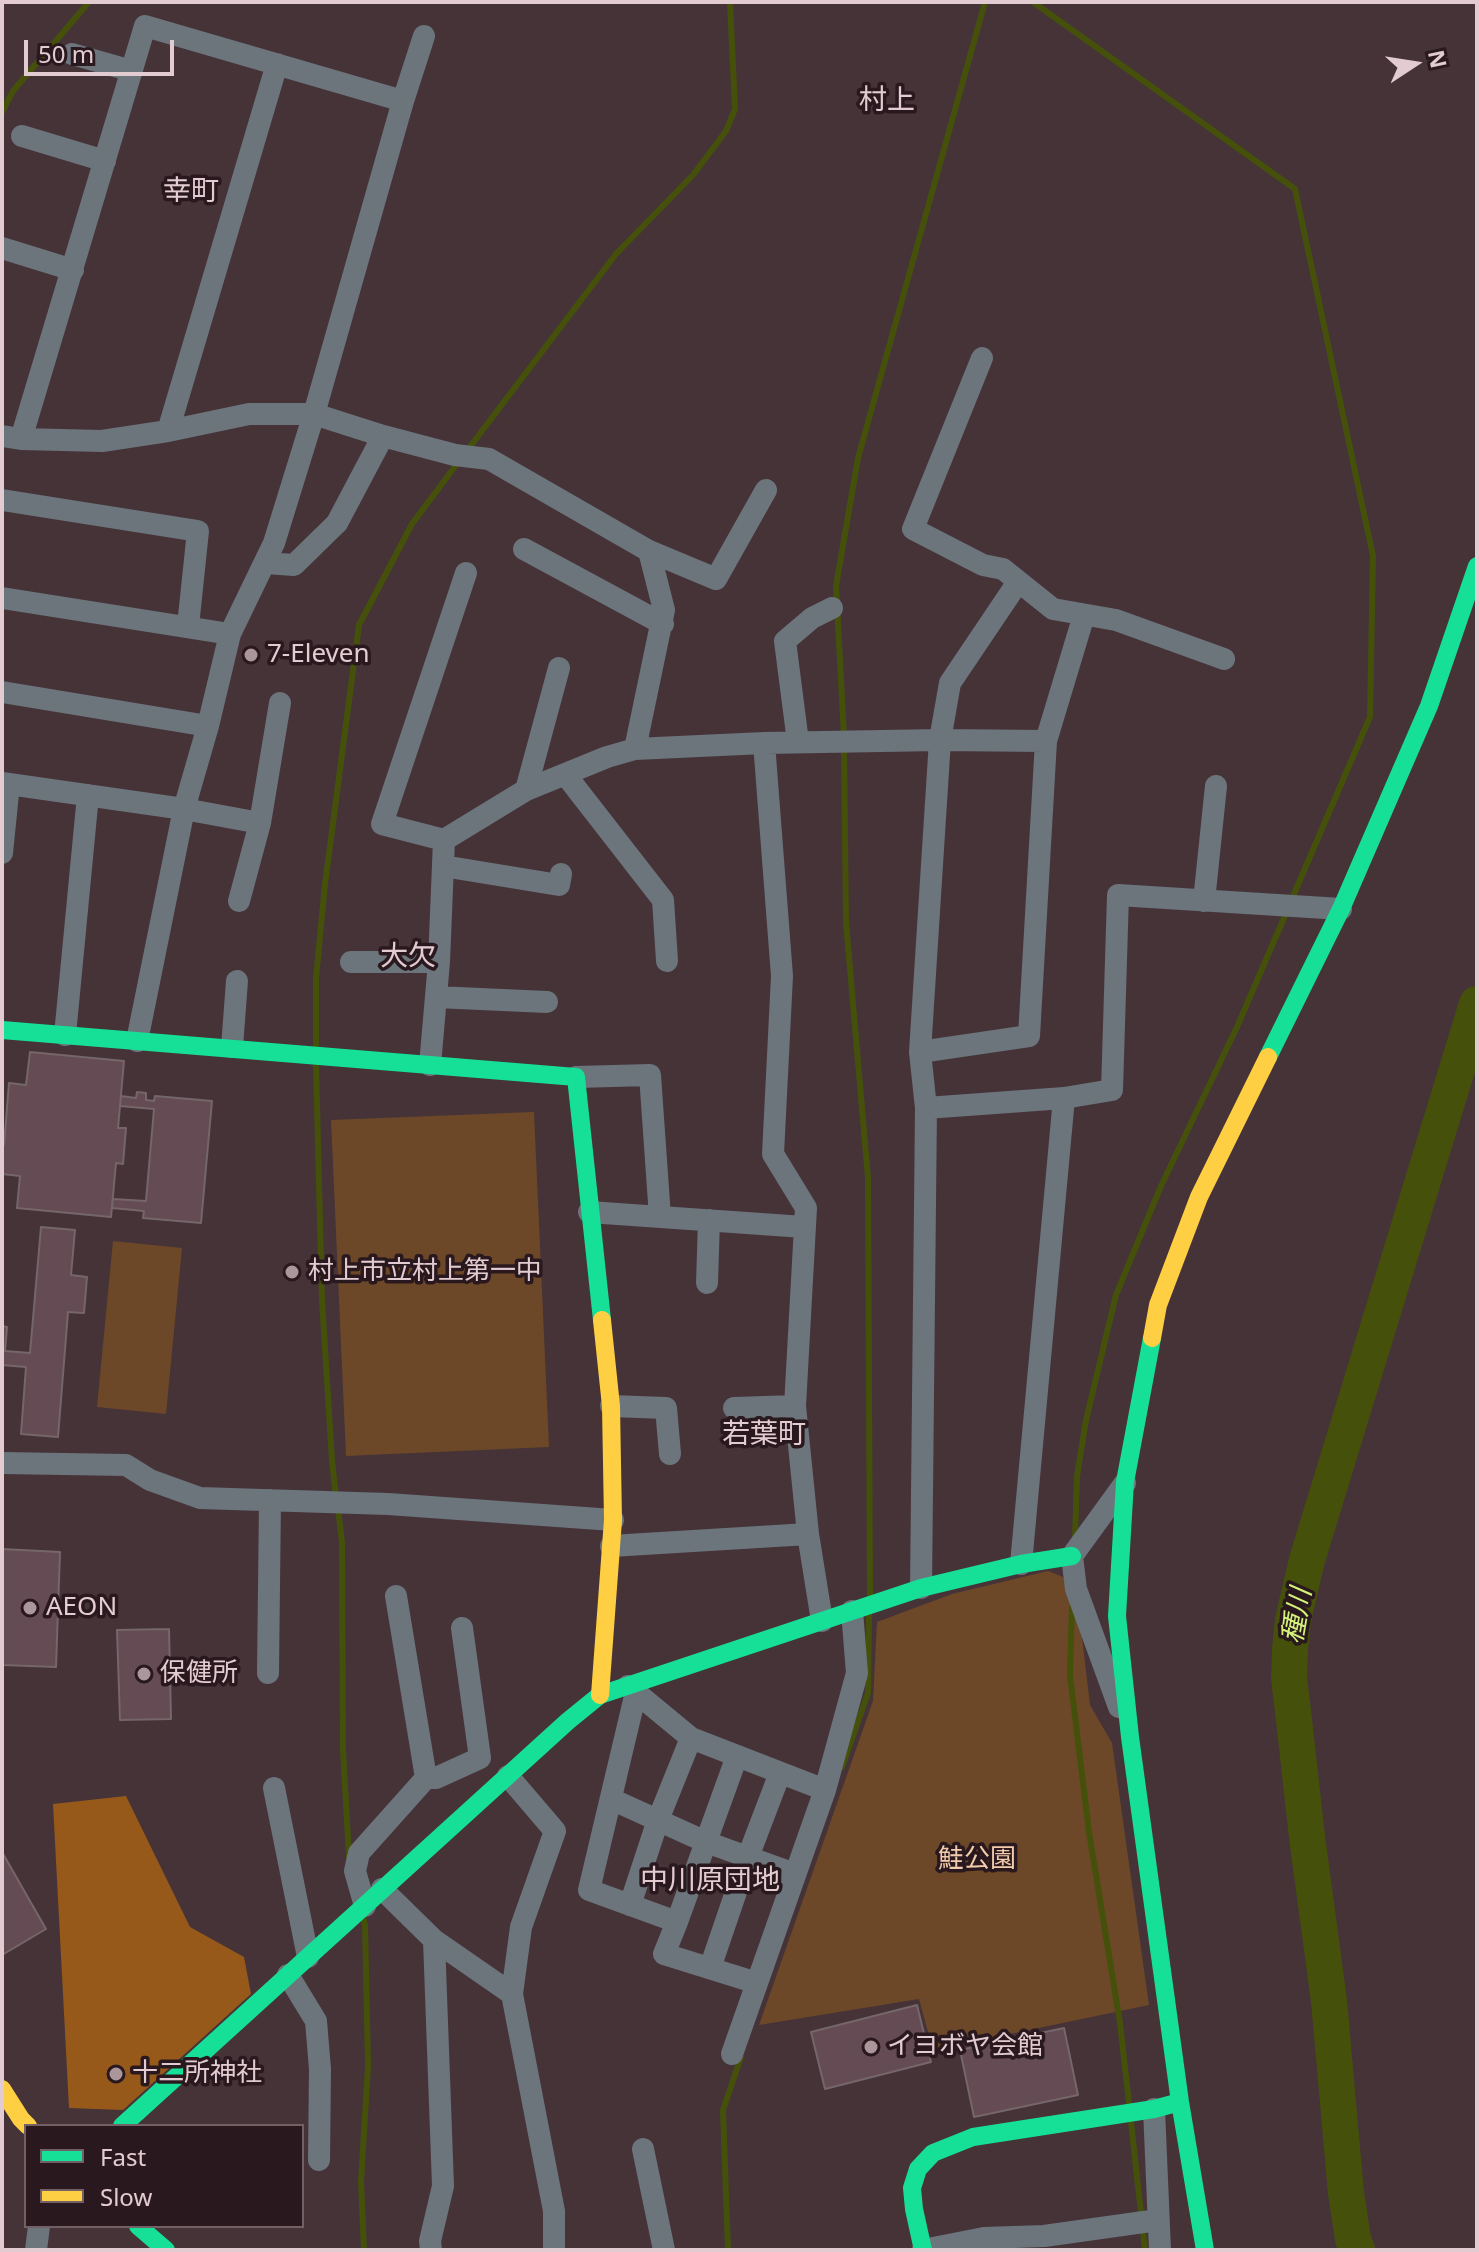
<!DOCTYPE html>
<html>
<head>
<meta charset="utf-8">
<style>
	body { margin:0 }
	#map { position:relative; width:1479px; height:2252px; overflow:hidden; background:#453338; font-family:"Noto Sans",sans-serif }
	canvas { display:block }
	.frame { position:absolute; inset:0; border:4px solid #e2cbd1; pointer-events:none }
	.legend { position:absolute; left:24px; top:2124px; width:280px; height:104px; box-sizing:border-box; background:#29191e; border:2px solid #736066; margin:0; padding:10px 14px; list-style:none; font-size:24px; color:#e2cbd1 }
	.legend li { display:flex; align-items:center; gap:16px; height:40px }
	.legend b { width:40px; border:2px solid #736066 }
	.north { position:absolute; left:1375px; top:24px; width:80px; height:80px; -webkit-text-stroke:6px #29191e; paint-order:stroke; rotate:78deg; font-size:22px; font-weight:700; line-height:32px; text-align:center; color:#e2cbd1 }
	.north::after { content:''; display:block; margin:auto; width:28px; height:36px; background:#e2cbd1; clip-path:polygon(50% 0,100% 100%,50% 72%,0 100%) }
	.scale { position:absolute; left:24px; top:40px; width:150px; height:36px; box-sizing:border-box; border:4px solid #e2cbd1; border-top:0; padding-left:10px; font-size:24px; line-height:28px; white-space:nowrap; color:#e2cbd1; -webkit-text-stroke:6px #29191e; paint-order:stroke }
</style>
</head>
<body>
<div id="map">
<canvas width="1479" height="2252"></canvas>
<div class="frame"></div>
<ul class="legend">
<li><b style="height:10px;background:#16e098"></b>Fast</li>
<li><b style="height:10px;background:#ffcf43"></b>Slow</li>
</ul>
<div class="north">N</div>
<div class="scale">50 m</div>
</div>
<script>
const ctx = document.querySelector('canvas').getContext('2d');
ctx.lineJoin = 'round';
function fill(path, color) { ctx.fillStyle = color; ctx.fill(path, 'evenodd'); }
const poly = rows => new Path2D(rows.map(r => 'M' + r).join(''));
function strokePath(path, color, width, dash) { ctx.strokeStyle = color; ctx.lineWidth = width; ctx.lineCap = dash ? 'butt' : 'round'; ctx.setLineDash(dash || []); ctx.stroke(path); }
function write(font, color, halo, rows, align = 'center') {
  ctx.font = font + ' "Noto Sans","Noto Sans JP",sans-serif'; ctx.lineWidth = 7; ctx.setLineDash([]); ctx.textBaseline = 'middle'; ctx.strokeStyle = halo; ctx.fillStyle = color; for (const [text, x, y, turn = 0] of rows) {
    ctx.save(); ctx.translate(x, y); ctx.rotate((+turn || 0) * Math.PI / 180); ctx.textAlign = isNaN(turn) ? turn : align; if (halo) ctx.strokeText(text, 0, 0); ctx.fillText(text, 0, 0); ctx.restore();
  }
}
const green = poly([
	[534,1112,549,1447,346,1456,331,1120],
	[113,1241,182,1248,166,1414,97,1407],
	[1048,1571,1063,1577,1079,1612,1090,1705,1112,1743,1149,2005,933,2050,919,1999,759,2025,873,1701,877,1622,952,1594]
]);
const forest = poly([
	[126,1796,190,1927,244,1957,251,1994,123,2110,69,2108,53,1804]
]);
const stream = poly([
	[1033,2,1295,189,1373,556,1370,717,1291,901],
	[2,112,13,91,89,2],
	[466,452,616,254,693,175,726,131,735,109,730,2],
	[844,736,836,586,858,458,985,2],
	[844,747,846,922,868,1178,870,1595],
	[316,1046,316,978,325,884,359,625,412,524,459,461],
	[316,1065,322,1300,332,1461,336,1497],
	[338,1509,342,1542,343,1750,349,1857],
	[1075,1539,1077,1476,1086,1420,1116,1295,1161,1186,1237,1027,1287,911],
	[1072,1607,1070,1675,1089,1832,1120,2023,1129,2103],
	[842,1767,868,1693,869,1614],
	[363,1918,365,1925,368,2066,361,2182,364,2250],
	[1131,2122,1145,2250],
	[728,2250,723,2110,741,2057]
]);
const river = poly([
	[1357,2250,1353,2239,1346,2193,1329,2001,1307,1837,1293,1711,1289,1678,1290,1649,1293,1620,1307,1560,1477,1004]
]);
const building = poly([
	[30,1052,124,1061,118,1128,126,1128,123,1164,116,1163,111,1217,17,1208,20,1176,2,1174,2,1144,4,1145,9,1083,26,1085,30,1052],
	[137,1092,146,1093,146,1100,154,1101,155,1096,212,1101,201,1223,143,1218,144,1211,112,1208,113,1199,146,1201,154,1109,120,1106,121,1096,136,1098,137,1092],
	[41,1227,75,1230,71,1275,87,1277,84,1313,68,1312,58,1437,21,1434,26,1367,2,1365,2,1326,7,1327,5,1351,30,1353,41,1227],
	[2,1549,60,1552,56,1667,2,1665,2,1549],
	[169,1629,171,1719,120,1720,117,1630,169,1629],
	[2,1852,46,1929,2,1955,2,1852],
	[917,2005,931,2062,825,2089,811,2032,917,2005],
	[1064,2028,1078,2095,974,2117,960,2050,1064,2028]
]);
const street = poly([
	[72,54,132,71],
	[22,136,105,161],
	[2,248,73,270],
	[982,358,913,529,983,565,1003,569,1053,609,1116,620,1224,659],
	[168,431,277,64],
	[2,436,21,439,102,441,168,431,249,414,314,414,383,436,337,523,294,565,266,563],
	[383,436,455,455,489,459,649,551],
	[21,439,145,26,403,101],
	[2,500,198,531,188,626],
	[524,549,663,624],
	[2,598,230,634],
	[2,692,208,726],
	[798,742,785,641,812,618,832,608],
	[764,743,782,976,773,1154,806,1208,795,1406,808,1534,822,1621],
	[635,749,664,610,649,551,716,579,766,490],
	[565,774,663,900,667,961],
	[2,783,184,809,260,823,280,703],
	[526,790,559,668],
	[444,840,382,824,466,573],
	[2,853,9,784],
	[443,866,559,885,561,874],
	[239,901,260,823],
	[1204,901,1216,786],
	[351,962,439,962],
	[436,997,547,1002],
	[65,1035,88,795],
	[137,1041,184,809,208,726,230,634,274,543,314,414,403,101,424,36],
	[232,1047,237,981],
	[920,1052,1029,1036,1046,741,1084,615],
	[430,1065,439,962,444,840,526,790,607,757,635,749,764,743,940,740,1046,741],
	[576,1077,650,1075,660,1217],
	[926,1108,1064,1098],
	[589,1212,804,1227],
	[707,1283,709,1220],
	[611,1406,666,1408,670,1454],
	[734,1408,795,1406],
	[2,1463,126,1465,150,1480,200,1498,388,1504,613,1520],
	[611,1546,808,1534],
	[1021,1564,1064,1098,1112,1090,1118,895,1341,909],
	[921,1588,926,1108,920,1052,940,740,950,683,1018,582],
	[268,1673,270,1500],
	[628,1686,691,1738,825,1790],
	[636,1692,589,1890,677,1922,737,1756],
	[1119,1707,1076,1589,1072,1556,1125,1483],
	[508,1776,555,1831,521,1927,512,1994],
	[426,1778,436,1778,480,1758,462,1628],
	[274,1788,308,1957],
	[611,1799,706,1842,795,1874],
	[382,1889,434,1940,512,1994,554,2211,554,2250],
	[630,1905,658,1820,691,1738],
	[365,1906,355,1871,359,1853,426,1778,396,1596],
	[677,1922,664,1954,757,1983],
	[710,1968,748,1857,780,1773],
	[288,1975,316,2021,320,2069,319,2160],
	[732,2054,825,1790,857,1673,852,1611],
	[1154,2109,1160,2250],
	[643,2149,664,2250],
	[36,2250,39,2226],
	[431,2250,430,2241,443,2186,434,1940],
	[923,2250,984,2238,1044,2236,1158,2220]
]);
const fast = poly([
	[2,1030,576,1077,602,1320],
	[1268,1057,1341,909,1429,706,1477,566],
	[1152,1338,1125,1482,1117,1616,1130,1737,1180,2102,1205,2250],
	[122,2126,568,1721,600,1695,921,1588,1021,1564,1072,1556],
	[138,2226,166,2250],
	[923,2250,914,2209,912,2188,918,2169,933,2153,973,2137,1154,2109,1180,2102]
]);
const slow = poly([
	[1152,1338,1158,1305,1199,1197,1268,1057],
	[600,1695,613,1520,611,1406,602,1320],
	[2,2089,21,2119,28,2126]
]);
const markers = [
	[251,655,8,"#ab969b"],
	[292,1272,8,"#ab969b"],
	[30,1608,8,"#ab969b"],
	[144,1674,8,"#ab969b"],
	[871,2047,8,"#ab969b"],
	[116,2074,8,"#ab969b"]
];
const poiNames = [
	["7-Eleven",267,655],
	["村上市立村上第一中",308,1272],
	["AEON",46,1608],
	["保健所",160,1674],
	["イヨボヤ会館",887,2047],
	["十二所神社",132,2074]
];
const parkNames = [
	["鮭公園",977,1860]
];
const neighbourhoodNames = [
	["村上",887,101],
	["幸町",191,192],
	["大欠",408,957],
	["若葉町",764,1435],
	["中川原団地",710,1881]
];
const waterNames = [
	["種川",1298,1616,-80]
];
fill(green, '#6d4828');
fill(forest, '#96591a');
strokePath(stream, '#45510b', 6);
strokePath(river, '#45510b', 36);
fill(building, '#644b54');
strokePath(building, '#75666a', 2);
strokePath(street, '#6c747c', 22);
strokePath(fast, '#16e098', 18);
strokePath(slow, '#ffcf43', 18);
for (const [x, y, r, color] of markers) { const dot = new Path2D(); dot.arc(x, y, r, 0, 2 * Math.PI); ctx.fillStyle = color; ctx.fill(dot); strokePath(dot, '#29191e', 3); }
write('26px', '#e2cbd1', '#29191e', poiNames, 'left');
write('26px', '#f1cbac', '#29191e', parkNames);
write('28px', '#e2cbd1', '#29191e', neighbourhoodNames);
write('italic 28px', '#d4f27a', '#29191e', waterNames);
</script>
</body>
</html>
